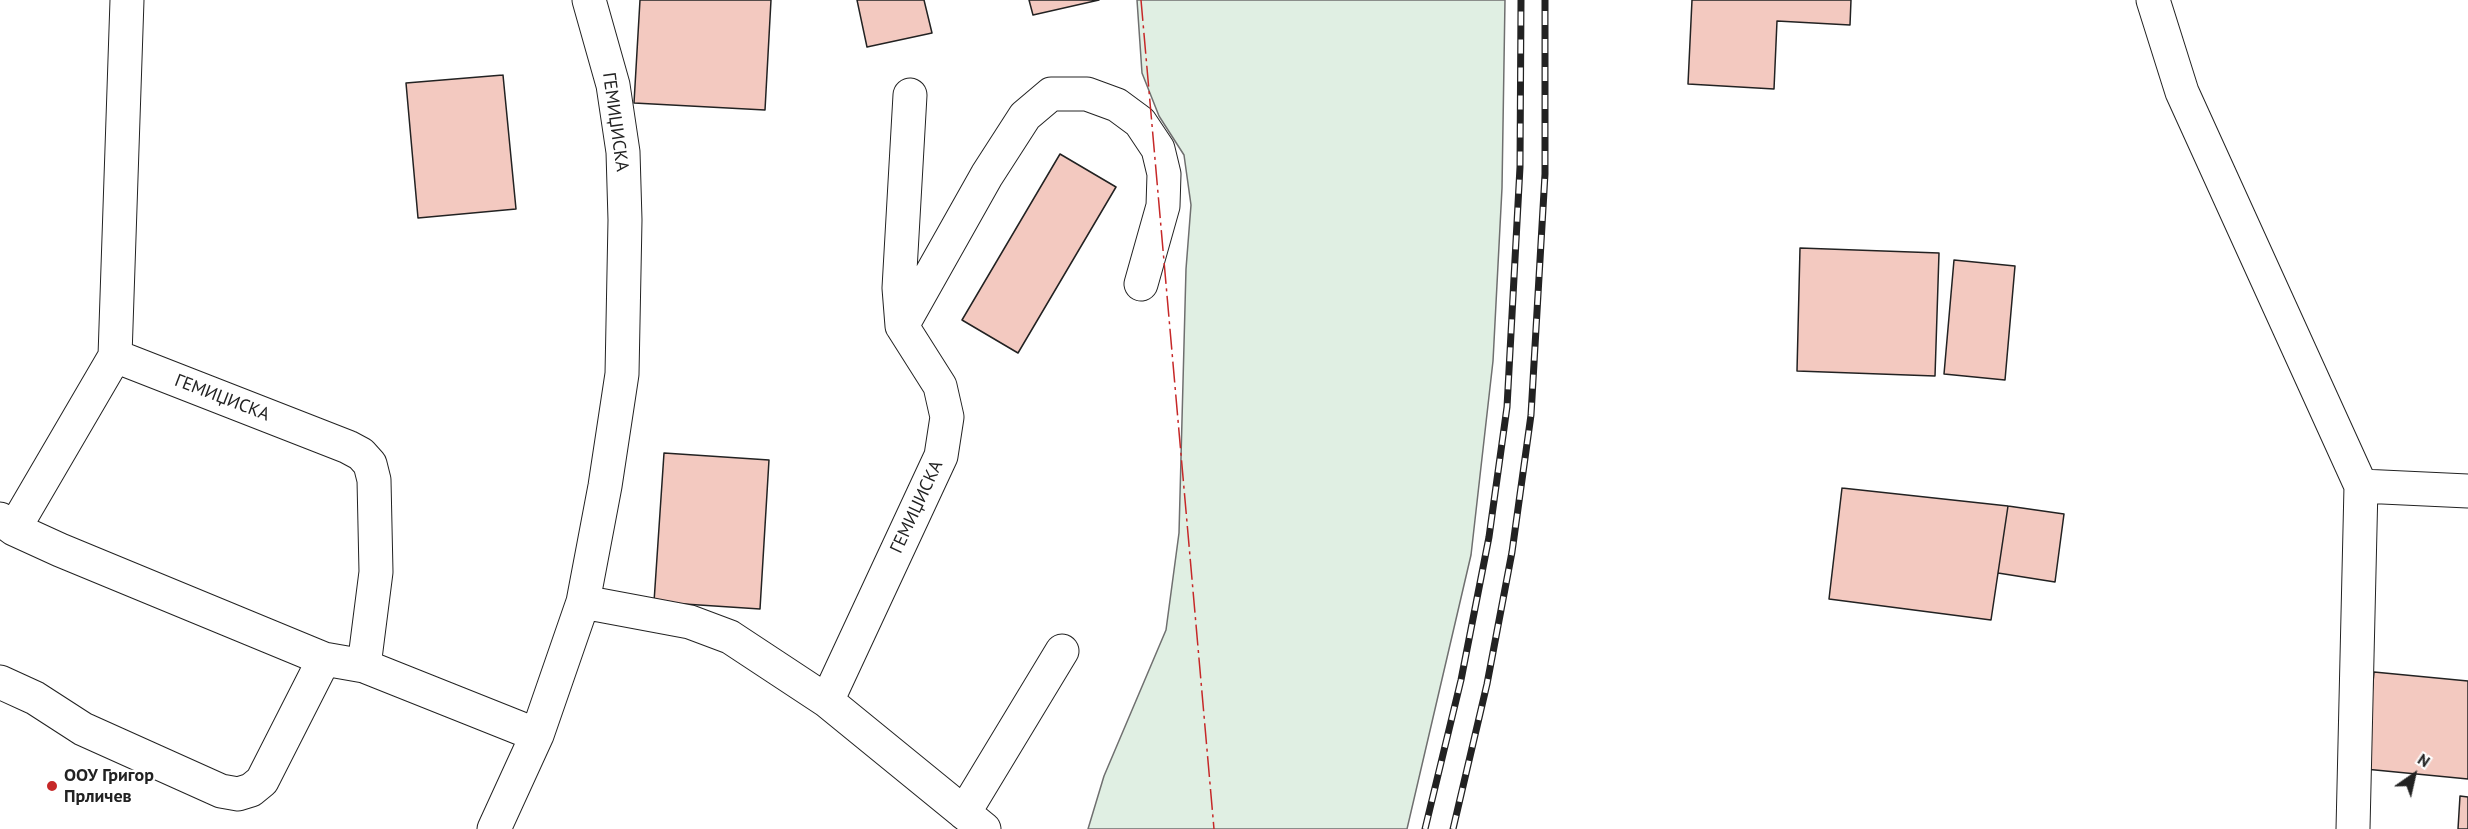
<!DOCTYPE html>
<html>
<head>
<meta charset="utf-8">
<style>
	body { margin:0 }
	#map { position:relative; width:2468px; height:829px; overflow:hidden; background:#fff; font-family:"PT Sans",sans-serif }
	canvas { display:block }
	.north { position:absolute; left:2384px; top:745px; width:60px; height:60px; -webkit-text-stroke:4px #fff; paint-order:stroke; rotate:34deg; font-size:16px; font-weight:700; line-height:24px; text-align:center; color:#222 }
	.north::after { content:''; display:block; margin:auto; width:21px; height:27px; background:#222; clip-path:polygon(50% 0,100% 100%,50% 72%,0 100%) }
</style>
</head>
<body>
<div id="map">
<canvas width="2468" height="829"></canvas>
<div class="north">N</div>
</div>
<script>
const ctx = document.querySelector('canvas').getContext('2d');
ctx.lineJoin = 'round';
function fill(path, color) { ctx.fillStyle = color; ctx.fill(path, 'evenodd'); }
const poly = rows => new Path2D(rows.map(r => 'M' + r).join(''));
function strokePath(path, color, width, dash) { ctx.strokeStyle = color; ctx.lineWidth = width; ctx.lineCap = dash ? 'butt' : 'round'; ctx.setLineDash(dash || []); ctx.stroke(path); }
function write(font, color, halo, rows, align = 'center') {
  ctx.font = font + ' "PT Sans",sans-serif'; ctx.lineWidth = 4.5; ctx.setLineDash([]); ctx.textBaseline = 'middle'; ctx.strokeStyle = halo; ctx.fillStyle = color; for (const [text, x, y, turn = 0] of rows) {
    ctx.save(); ctx.translate(x, y); ctx.rotate((+turn || 0) * Math.PI / 180); ctx.textAlign = isNaN(turn) ? turn : align; if (halo) ctx.strokeText(text, 0, 0); ctx.fillText(text, 0, 0); ctx.restore();
  }
}
const green = poly([
	[1137,0,1505,0,1502,188,1493,361,1471,555,1407,829,1088,829,1104,776,1166,630,1179,533,1186,269,1191,205,1184,155,1159,116,1142,73,1137,0]
]);
const building = poly([
	[640,0,771,0,765,110,634,103,640,0],
	[857,0,924,0,932,33,867,47,857,0],
	[1029,0,1099,0,1033,15,1029,0],
	[1692,0,1851,0,1850,25,1777,21,1774,89,1688,84,1692,0],
	[503,75,516,209,418,218,406,83,503,75],
	[1060,154,1116,187,1018,353,962,320,1060,154],
	[1800,248,1939,253,1935,376,1797,371,1800,248],
	[1954,260,2015,266,2005,380,1944,374,1954,260],
	[664,453,769,460,760,609,654,602,664,453],
	[1842,488,2008,506,1991,620,1829,599,1842,488],
	[2008,506,2064,514,2055,582,1998,573,2008,506],
	[2374,672,2468,681,2468,779,2365,769,2374,672],
	[2460,796,2468,797,2468,829,2458,829,2460,796]
]);
const minor = poly([
	[2153,0,2182,92,2361,486,2353,829],
	[902,326,987,175,1025,116,1051,94,1087,94,1117,105,1140,122,1158,149,1164,174,1163,206,1141,284],
	[115,356,348,447,361,454,370,464,374,480,376,572,364,666],
	[2361,486,2468,491],
	[0,519,14,529,60,550,324,659,364,666,537,735],
	[14,529,115,356,127,0],
	[583,602,690,622,730,637,827,701,984,829],
	[0,682,35,698,83,729,221,791,238,794,251,790,262,781,324,659],
	[827,701,941,456,947,417,940,386,902,326,899,288,910,95],
	[964,813,1062,651],
	[494,829,537,735,583,602,605,486,622,374,625,220,623,152,613,85,589,0]
]);
const rail = poly([
	[1425,829,1461,680,1489,537,1507,407,1520,167,1521,0],
	[1453,829,1487,684,1512,552,1531,415,1545,174,1545,0]
]);
const power = poly([
	[1141,0,1214,829]
]);
const markers = [
	[52,786,6,"#c62828"]
];
const streetNames = [
	["ГЕМИЏИСКА",615,122,82],
	["ГЕМИЏИСКА",222,398,21],
	["ГЕМИЏИСКА",917,507,-65]
];
const poiNames = [
	["ООУ Григор",64,776],
	["Прличев",64,797]
];
fill(green, '#e0efe3');
strokePath(green, '#6f6f6f', 1.5);
fill(building, '#f3c9c0');
strokePath(building, '#222', 1.5);
strokePath(minor, '#222', 35);
strokePath(minor, '#fff', 33);
strokePath(rail, '#222', 7);
strokePath(rail, '#fff', 4.5, [14]);
strokePath(power, '#c62828', 1.5, [21, 4.5, 3, 4.5]);
for (const [x, y, r, color] of markers) { const dot = new Path2D(); dot.arc(x, y, r, 0, 2 * Math.PI); ctx.fillStyle = color; ctx.fill(dot); strokePath(dot, '#fff', 2); }
write('18px', '#222', '#fff', streetNames);
write('bold 18px', '#222', '#fff', poiNames, 'left');
</script>
</body>
</html>
